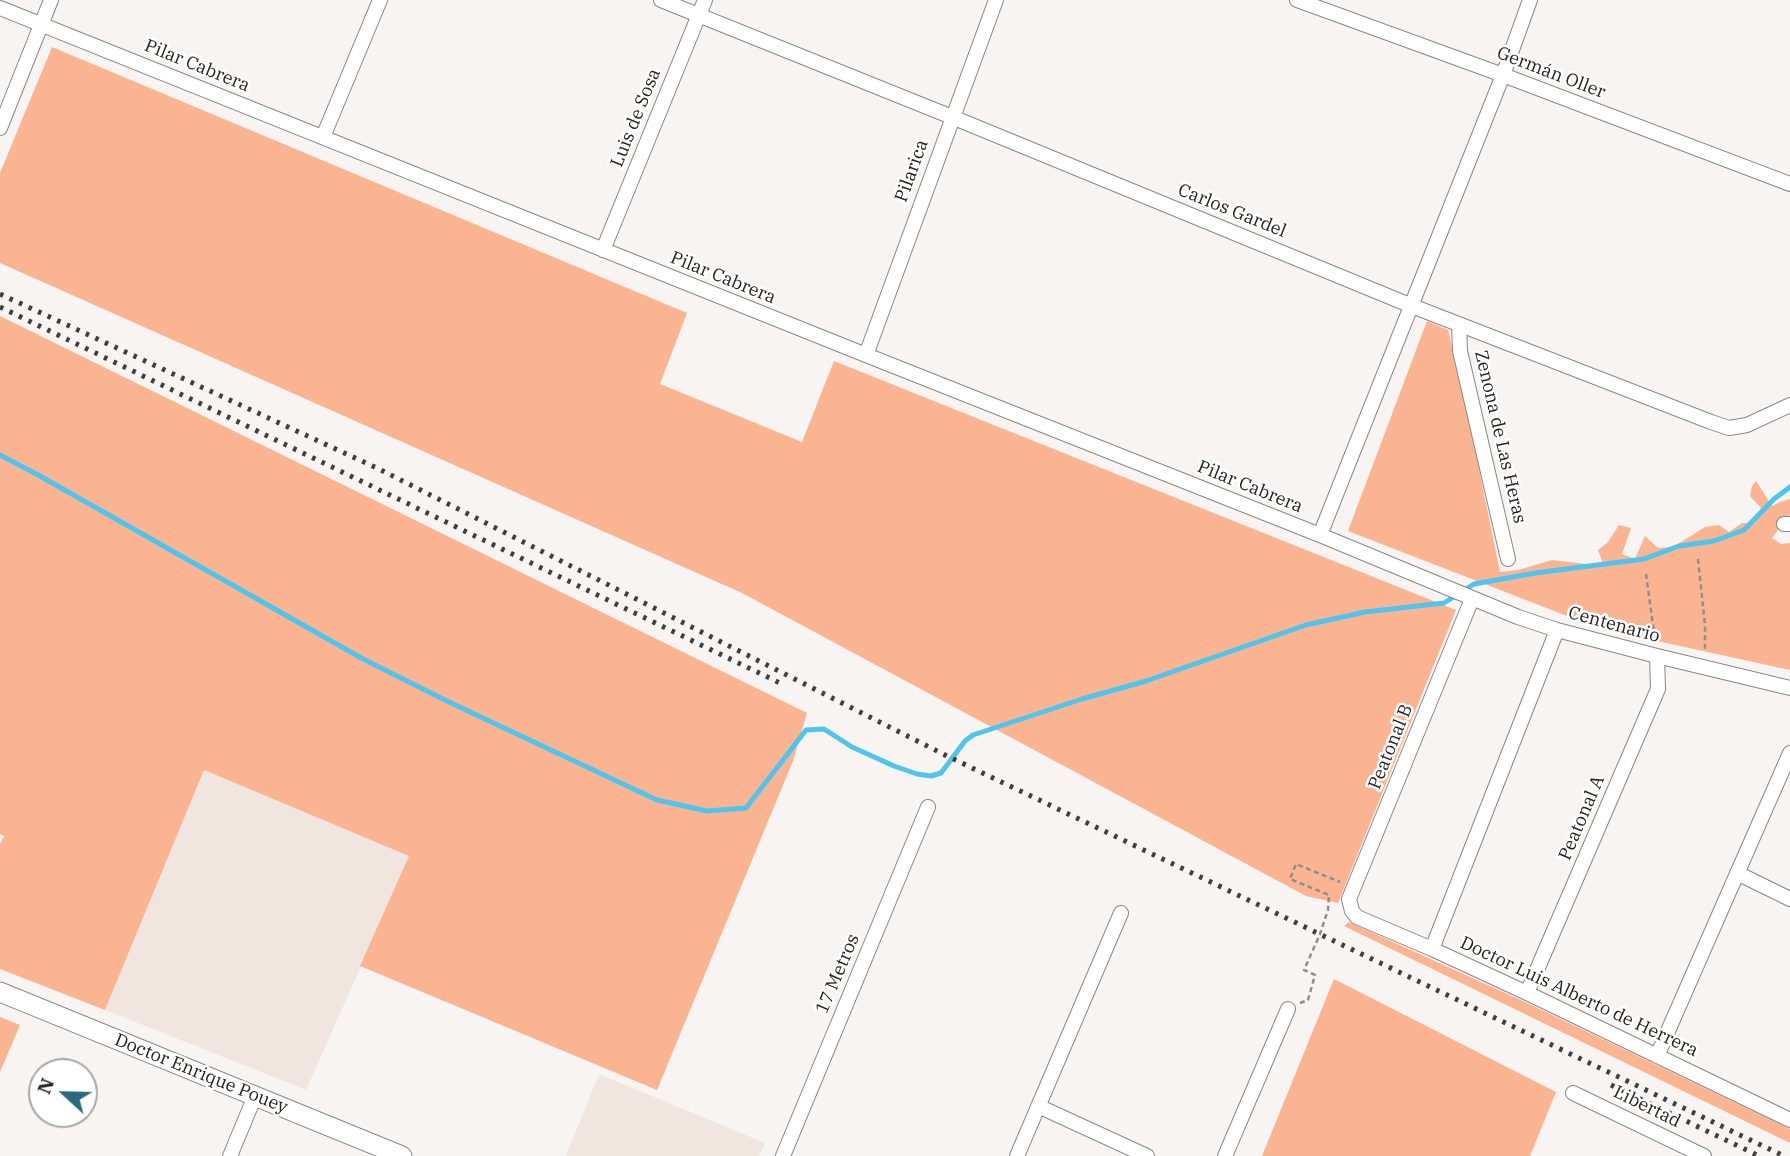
<!DOCTYPE html>
<html>
<head>
<meta charset="utf-8">
<style>
	body { margin:0 }
	#map { position:relative; width:1790px; height:1156px; overflow:hidden; background:#f8f4f2; font-family:"IBM Plex Serif",serif }
	canvas { display:block }
	.north { position:absolute; left:28px; top:1058px; width:70px; height:70px; box-sizing:border-box; background:#fff; border:2px solid #a8a7a7; border-radius:50%; rotate:292deg; font-size:19px; font-weight:700; line-height:28px; text-align:center; color:#252322 }
	.north::after { content:''; display:block; margin:auto; width:24px; height:32px; background:#2a697e; clip-path:polygon(50% 0,100% 100%,50% 72%,0 100%) }
</style>
</head>
<body>
<div id="map">
<canvas width="1790" height="1156"></canvas>
<div class="north">N</div>
</div>
<script>
const ctx = document.querySelector('canvas').getContext('2d');
ctx.lineJoin = 'round';
function fill(path, color) { ctx.fillStyle = color; ctx.fill(path, 'evenodd'); }
const poly = rows => new Path2D(rows.map(r => 'M' + r).join(''));
function strokePath(path, color, width, dash) { ctx.strokeStyle = color; ctx.lineWidth = width; ctx.lineCap = dash ? 'butt' : 'round'; ctx.setLineDash(dash || []); ctx.stroke(path); }
function write(font, color, halo, rows, align = 'center') {
  ctx.font = font + ' "IBM Plex Serif",serif'; ctx.lineWidth = 5; ctx.setLineDash([]); ctx.textBaseline = 'middle'; ctx.strokeStyle = halo; ctx.fillStyle = color; for (const [text, x, y, turn = 0] of rows) {
    ctx.save(); ctx.translate(x, y); ctx.rotate((+turn || 0) * Math.PI / 180); ctx.textAlign = isNaN(turn) ? turn : align; if (halo) ctx.strokeText(text, 0, 0); ctx.fillText(text, 0, 0); ctx.restore();
  }
}
const built = poly([
	[204,770,410,856,306,1090,105,1010],
	[599,1074,765,1143,759,1156,566,1156]
]);
const green = poly([
	[52,47,687,313,660,384,802,442,834,361,1456,610,1338,903,1306,896,742,593,0,263,0,173],
	[0,316,807,713,793,761,657,1090,360,966,409,856,204,770,105,1010,0,969,0,844,4,836,0,834],
	[1427,321,1448,330,1466,405,1500,572,1518,570,1552,560,1604,566,1598,550,1608,542,1619,525,1631,528,1622,554,1635,559,1645,536,1658,548,1673,547,1705,527,1719,525,1729,532,1742,523,1755,523,1761,508,1750,496,1752,486,1756,481,1772,506,1780,502,1790,499,1790,514,1772,538,1781,544,1790,543,1790,670,1657,641,1580,621,1348,531],
	[1349,922,1523,1001,1790,1129,1790,1143,1344,926],
	[1334,979,1556,1092,1530,1156,1262,1156],
	[0,1017,20,1025,0,1072]
]);
const stream = poly([
	[0,455,40,476,363,659,451,703,657,800,707,811,746,808,806,730,824,729,852,747,894,766,917,774,931,776,941,773,965,741,973,735,1082,699,1146,681,1306,625,1365,612,1444,603,1474,584,1535,573,1644,559,1679,546,1714,541,1744,530,1774,499,1790,487]
]);
const path = poly([
	[1698,559,1705,625,1705,651],
	[1646,574,1655,640],
	[1300,1003,1308,1000,1315,975,1304,970,1320,934,1328,910,1329,895,1290,879,1296,864,1340,882]
]);
const minor = poly([
	[661,0,952,117,1412,306,1711,422,1729,428,1747,425,1790,405],
	[1297,0,1503,75,1790,184],
	[0,8,866,355,1320,535,1518,617,1557,630,1657,656,1790,688],
	[0,128,51,0],
	[323,137,380,0],
	[603,250,705,0],
	[1459,324,1460,351,1508,559],
	[866,355,996,0],
	[1784,524,1790,524],
	[1320,535,1503,75,1530,0],
	[1472,599,1349,899,1352,911,1357,917,1432,949,1527,993,1790,1120],
	[1737,873,1790,899],
	[1432,949,1557,630],
	[1527,993,1658,689,1657,656],
	[1657,1056,1790,753],
	[1573,1093,1704,1156],
	[1038,1106,1147,1156],
	[230,1156,255,1096],
	[783,1156,928,807],
	[1017,1156,1121,913],
	[1225,1156,1288,1009]
]);
const tertiary = poly([
	[0,992,402,1156]
]);
const rail = poly([
	[0,294,379,469,945,755,1784,1156],
	[0,307,782,684],
	[1611,1085,1759,1156]
]);
const streetNames = [
	["Pilar Cabrera",197,66,22],
	["Germán Oller",1551,73,21],
	["Luis de Sosa",636,118,-68],
	["Pilarica",912,171,-70],
	["Carlos Gardel",1232,211,22],
	["Pilar Cabrera",723,278,22],
	["Zenona de Las Heras",1500,437,77],
	["Pilar Cabrera",1250,487,22],
	["Centenario",1614,625,15],
	["Peatonal B",1391,747,-68],
	["Peatonal A",1582,818,-67],
	["17 Metros",838,974,-67],
	["Doctor Luis Alberto de Herrera",1579,997,25],
	["Doctor Enrique Pouey",201,1074,22],
	["Libertad",1647,1107,26]
];
fill(built, '#f1e5e0');
fill(green, '#fab491');
strokePath(stream, '#4fc5ed', 5);
strokePath(minor, '#8a8685', 16);
strokePath(tertiary, '#8a8685', 21);
strokePath(path, '#918e8d', 2.5, [5, 3.5]);
strokePath(minor, '#fff', 14);
strokePath(tertiary, '#fff', 19);
strokePath(rail, '#413f3e', 5, [3.5, 7]);
write('18px', '#252322', '#fff', streetNames);
</script>
</body>
</html>
